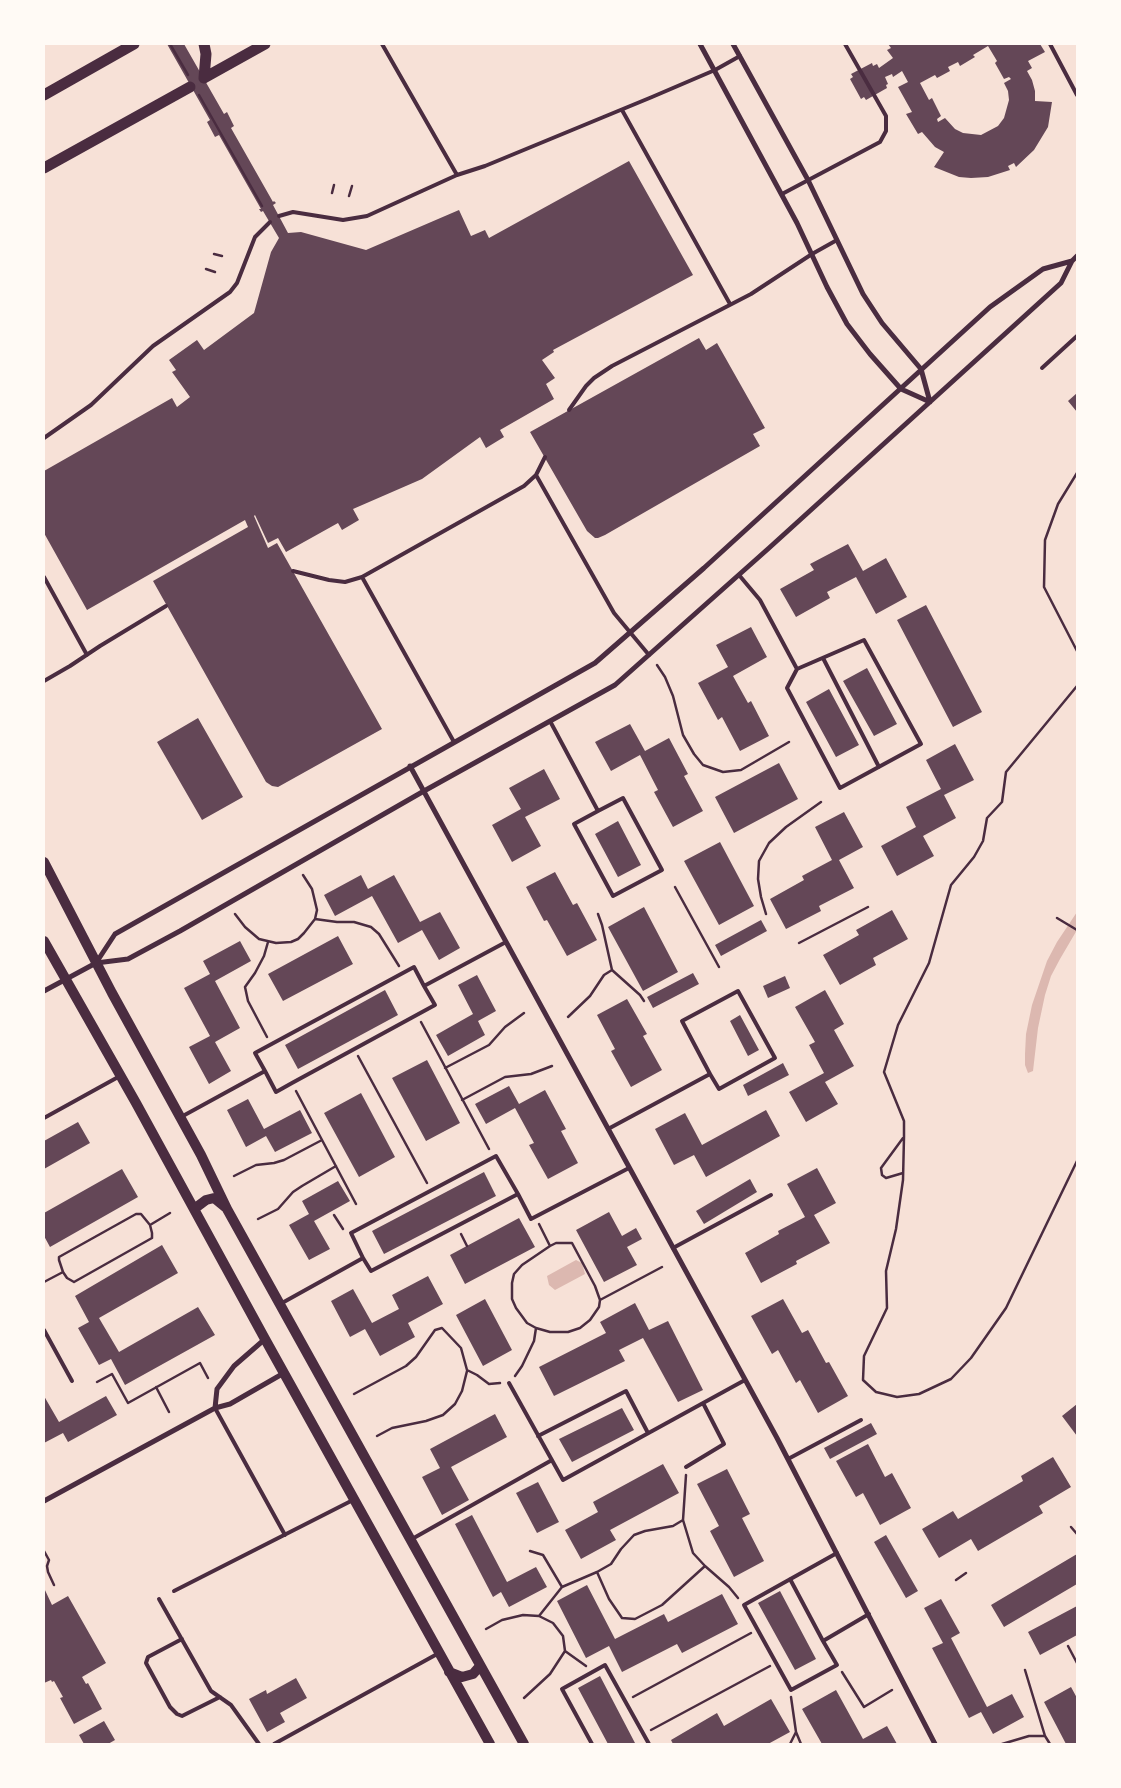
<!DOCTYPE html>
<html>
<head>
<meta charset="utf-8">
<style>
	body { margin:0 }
	#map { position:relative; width:1121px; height:1788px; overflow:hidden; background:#f7e1d7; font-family:Inter,sans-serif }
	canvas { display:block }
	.frame { position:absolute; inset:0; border:45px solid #fffaf5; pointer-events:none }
</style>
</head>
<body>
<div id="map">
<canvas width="1121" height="1788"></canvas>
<div class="frame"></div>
</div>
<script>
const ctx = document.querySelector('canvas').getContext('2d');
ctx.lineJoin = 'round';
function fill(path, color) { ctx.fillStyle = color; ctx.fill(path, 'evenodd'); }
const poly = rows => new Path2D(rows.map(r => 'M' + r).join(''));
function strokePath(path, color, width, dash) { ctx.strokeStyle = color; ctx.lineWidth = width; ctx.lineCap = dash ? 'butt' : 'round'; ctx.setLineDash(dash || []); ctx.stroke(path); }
const water = poly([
	[1077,912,1077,930,1060,959,1051,976,1045,995,1038,1028,1033,1071,1028,1073,1025,1065,1025,1054,1026,1034,1032,1005,1047,961,1057,942],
	[576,1260,582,1263,585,1274,555,1290,549,1285,547,1276]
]);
const building = poly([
	[167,44,184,44,224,114,227,112,234,126,231,128,273,202,274,201,276,203,273,205,288,233,301,232,366,250,459,210,471,236,485,230,489,238,629,161,693,275,553,350,554,352,542,360,555,378,546,384,554,399,500,430,504,437,486,448,480,437,422,479,353,509,359,520,342,530,338,523,286,552,278,538,268,543,255,515,254,516,268,548,277,543,382,729,278,787,272,786,266,782,153,581,248,527,245,520,87,610,44,533,44,471,172,398,177,407,190,397,172,372,176,370,169,360,197,340,204,350,254,313,271,252,279,238,263,211,261,212,259,209,261,209,219,135,215,137,207,122,210,120],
	[888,44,1040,44,1045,52,1028,61,1032,68,1027,71,1032,80,1035,91,1035,101,1052,102,1048,127,1034,150,1016,167,1014,163,1008,166,1010,170,988,177,971,178,959,177,934,167,944,152,935,147,922,132,918,134,906,114,912,112,898,87,908,82,902,71,893,77,892,74,885,77,888,84,886,85,887,88,866,100,864,97,861,99,850,79,853,77,851,74,872,63,873,66,877,64,879,68,893,58,887,50,891,48],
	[988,46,997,61,995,63,1004,79,1009,77,1011,79,1004,83,1008,91,1009,100,1004,118,998,126,981,135,963,133,955,129,945,118,938,122,937,119,941,116,932,98,929,100,920,83,935,75,937,78,950,71,948,67,958,62,960,66,975,57,973,55],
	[699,338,706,350,717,343,765,428,753,434,760,446,605,535,598,538,595,538,587,531,530,432],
	[1077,393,1077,412,1068,401],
	[848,544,863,571,886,558,907,597,876,614,856,577,827,592,830,598,796,617,780,589,814,570,810,564],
	[926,605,982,712,953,727,897,620],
	[751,627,767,657,733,676,748,703,751,701,769,736,740,751,722,717,718,720,698,683,728,667,716,645],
	[867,668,897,724,874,736,843,681],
	[829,689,859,745,836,757,806,702],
	[198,718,243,797,202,820,157,742],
	[630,724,645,751,669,738,688,774,684,776,703,811,673,827,654,792,658,790,640,755,611,771,595,742],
	[955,744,974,780,944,795,956,818,923,836,934,856,897,876,881,846,916,827,906,807,941,789,926,760],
	[779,763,798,799,734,833,715,797],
	[544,769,560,799,525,817,541,846,512,862,492,825,521,809,509,788],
	[844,812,863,847,839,860,854,888,819,906,821,911,786,929,770,899,804,880,802,876,832,860,815,827],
	[618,821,641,865,618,877,595,834],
	[720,842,754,906,719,925,684,861],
	[555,872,573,905,577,903,597,940,567,956,547,920,544,921,526,887],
	[361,875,368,889,394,875,420,922,440,912,460,948,439,960,422,930,398,943,372,896,335,916,324,895],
	[644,907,678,972,643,991,608,927],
	[892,910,908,939,873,958,876,965,840,985,823,955,859,935,856,930],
	[761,920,767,931,721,956,715,945],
	[338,936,353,964,283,1001,268,974],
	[240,941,251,961,215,981,240,1028,215,1042,231,1071,209,1084,189,1047,210,1036,184,988,210,974,203,961],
	[693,973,699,984,653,1008,647,997],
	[477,975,496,1011,478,1021,485,1035,448,1056,436,1035,473,1014,458,985],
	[785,976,790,988,768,998,763,986],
	[385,990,398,1015,298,1069,285,1045],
	[825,990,844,1024,834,1030,854,1066,825,1082,838,1104,806,1122,789,1092,824,1073,809,1045,815,1042,795,1007],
	[627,999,647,1034,643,1036,662,1070,631,1087,611,1051,615,1049,597,1015],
	[740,1015,759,1050,748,1056,730,1021],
	[427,1060,460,1123,426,1141,392,1078],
	[783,1063,789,1075,748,1096,743,1085],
	[509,1086,519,1104,545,1090,566,1129,561,1131,578,1163,548,1179,529,1145,534,1143,515,1108,486,1124,475,1104],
	[361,1093,395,1157,359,1177,324,1113],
	[248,1099,264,1129,300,1110,312,1133,275,1152,266,1136,246,1147,227,1110],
	[766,1110,780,1136,706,1177,694,1155,674,1165,655,1129,685,1113,702,1145],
	[78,1122,90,1143,44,1169,44,1141],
	[817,1168,836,1203,814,1215,830,1243,796,1261,797,1264,761,1283,745,1253,779,1234,778,1231,805,1217,787,1184],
	[122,1169,138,1197,50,1247,44,1236,44,1213],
	[484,1172,496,1196,384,1254,372,1231],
	[750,1179,757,1192,704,1224,696,1211],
	[338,1181,350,1201,314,1221,330,1249,309,1260,289,1225,309,1214,302,1201],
	[609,1212,622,1236,636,1228,642,1239,627,1247,637,1265,604,1282,576,1230],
	[519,1218,535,1247,465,1284,450,1255],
	[162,1245,178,1273,99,1318,119,1352,198,1307,215,1335,125,1385,111,1359,99,1365,78,1328,89,1322,75,1296],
	[428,1276,443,1304,408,1323,415,1337,380,1356,365,1329,350,1337,331,1301,353,1289,372,1323,399,1309,392,1295],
	[485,1299,512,1350,483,1366,456,1315],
	[783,1299,802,1333,808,1330,826,1363,829,1362,848,1396,818,1413,800,1380,796,1383,778,1350,772,1354,751,1316],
	[635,1303,649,1330,668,1321,703,1390,678,1402,643,1338,619,1350,625,1361,554,1396,539,1367,606,1333,600,1322],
	[44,1396,59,1422,106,1396,117,1415,68,1442,63,1433,44,1443],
	[1077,1404,1077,1436,1062,1416],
	[622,1408,634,1430,572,1462,559,1439],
	[495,1414,507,1437,451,1467,469,1500,442,1515,422,1477,440,1468,430,1449],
	[871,1423,877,1434,830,1459,824,1448],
	[868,1444,885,1477,892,1473,911,1508,880,1525,863,1493,856,1497,836,1461],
	[1053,1457,1071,1487,1039,1506,1043,1513,978,1551,971,1539,939,1558,922,1529,953,1511,958,1519,1023,1481,1021,1476],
	[663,1464,679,1493,610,1530,616,1540,581,1559,565,1530,598,1512,593,1502],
	[727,1469,750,1514,742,1518,764,1561,734,1577,710,1531,719,1526,697,1484],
	[538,1482,559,1522,537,1533,516,1493],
	[472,1515,507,1582,536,1567,547,1587,509,1607,501,1592,493,1597,455,1524],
	[886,1535,918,1591,906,1598,874,1542],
	[1077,1554,1077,1584,1004,1627,991,1605],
	[587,1585,615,1639,664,1614,668,1622,722,1594,738,1624,682,1653,677,1644,622,1672,609,1646,586,1658,557,1601],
	[44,1588,52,1605,68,1596,106,1663,82,1677,86,1684,88,1683,102,1709,74,1724,60,1698,63,1697,54,1681,52,1682,51,1680,44,1683],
	[780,1591,816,1659,795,1670,758,1603],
	[941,1599,960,1633,951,1638,987,1707,1012,1694,1024,1717,993,1734,981,1712,969,1718,932,1648,943,1643,924,1608],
	[1077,1606,1077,1635,1040,1655,1028,1632],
	[600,1676,635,1743,632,1744,608,1744,578,1688],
	[296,1678,307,1698,280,1713,285,1722,267,1732,249,1699,266,1690,267,1694],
	[1071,1687,1077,1698,1077,1744,1066,1744,1044,1702],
	[836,1690,863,1739,887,1726,897,1744,822,1744,802,1709],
	[771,1699,790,1732,768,1744,673,1744,671,1740,717,1713,724,1726],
	[104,1721,115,1740,108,1744,84,1744,79,1735]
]);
const path = poly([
	[170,44,188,75],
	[199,95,262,206],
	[332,193,334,185],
	[349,196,352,186],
	[214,254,222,256],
	[206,269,215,272],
	[1077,473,1058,504,1045,540,1044,587,1077,651],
	[657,665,665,677,673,696,683,735,694,754,703,765,723,772,741,770,789,742],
	[1077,686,1006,772,1002,802,987,818,983,841,974,857,951,885,929,963,898,1025,884,1072,904,1121,904,1137,903,1180,896,1229,886,1271,887,1308,864,1356,863,1380,876,1392,897,1397,919,1394,951,1379,971,1358,1006,1308,1077,1161],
	[675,887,719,967],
	[235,914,245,927,259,939,276,943,291,942,298,939,304,933,315,919,317,910,312,889,303,875],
	[598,914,602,925,612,970,640,995,644,1001],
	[766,914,761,897,758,879,759,861,769,843,786,827,821,802],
	[1057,918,1077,930],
	[315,919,337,922,354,922,371,927,379,934,399,966],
	[799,943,868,907],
	[568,1017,590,996,604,975,612,970],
	[421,1022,489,1149],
	[267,1037,248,1001,245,987,255,973,264,956,268,942],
	[358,1056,427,1183],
	[445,1068,489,1045,505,1027,524,1013],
	[296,1091,356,1204],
	[462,1100,505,1077,531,1074,552,1066],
	[903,1173,886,1178,882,1175,881,1168,903,1138],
	[234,1176,256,1165,274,1163,284,1160,322,1140],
	[334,1215,343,1229],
	[258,1219,278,1209,293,1192,302,1186,336,1166],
	[461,1234,467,1246],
	[63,1272,67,1278,74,1282,152,1238,152,1233,150,1225],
	[44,1282,63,1272,59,1260,59,1257,136,1214,141,1214,150,1225,170,1213],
	[600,1300,662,1267],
	[536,1328,550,1332,568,1332,580,1328,590,1320,599,1307,600,1300,595,1286,572,1243,556,1243,550,1246],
	[515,1376,522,1366,534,1341,536,1328,527,1323,516,1308,512,1299,512,1283,514,1274,522,1265,550,1246,539,1224],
	[97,1382,112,1374,128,1403,200,1363,208,1378],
	[156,1387,169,1412],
	[354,1394,406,1366,416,1357,435,1330,442,1328,461,1348,467,1370,477,1375,489,1384,500,1383],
	[377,1436,392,1428,426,1421,443,1415,455,1404,462,1391,467,1371],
	[683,1520,686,1475],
	[1071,1527,1077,1534],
	[44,1551,49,1560,47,1566,48,1572,54,1585],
	[530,1551,543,1555,562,1587,539,1616],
	[597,1572,611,1564,621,1549,634,1535,645,1531,673,1526,683,1520,693,1553,705,1566],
	[956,1580,966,1573],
	[562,1587,597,1572,609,1599,622,1618,635,1619,662,1605,705,1566,729,1587,738,1598],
	[486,1629,502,1620,523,1615,539,1616,553,1623,563,1636,565,1651,550,1674,524,1698],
	[1068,1646,1077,1663],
	[565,1651,586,1666],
	[1025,1670,1045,1736],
	[842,1672,864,1707,892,1690],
	[633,1697,751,1633],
	[651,1730,770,1666],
	[796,1732,801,1744],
	[790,1744,796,1732,791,1697],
	[1002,1744,1029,1736,1045,1736,1050,1744]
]);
const service = poly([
	[382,44,457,175],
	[1050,44,1077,95],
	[622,110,730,304],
	[782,194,880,142,886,131,886,116,845,44],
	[279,216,293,212,343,220,367,216,457,175,485,166,652,97,715,70,740,56],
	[1042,368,1077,336],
	[569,410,586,386,594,378,612,366,751,294,812,254,837,240],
	[44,438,91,405,153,346,230,292,237,283,255,237,270,222],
	[536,475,614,613,649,655],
	[293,571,329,580,345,582,362,577,524,486,536,475,545,457],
	[739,575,760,600,797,669,864,640,921,744,840,788,787,688,797,669],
	[44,577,87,655],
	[362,577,454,742],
	[823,658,879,767],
	[44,681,70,666,100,646,166,606],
	[550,721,598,811,574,824,613,896,662,870,623,798,598,811],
	[265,1071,255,1053,414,967,424,986,506,942],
	[181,1117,265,1071,276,1092,292,1083,435,1005,424,986],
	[44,1118,120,1076],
	[608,1129,710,1074,719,1089,775,1058,738,991,682,1021,710,1074],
	[673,1248,771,1195],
	[363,1258,351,1233,496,1156,518,1194],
	[282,1303,363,1258,371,1271,518,1194,531,1219,629,1168],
	[44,1330,72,1381],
	[509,1383,563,1480,745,1380],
	[215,1408,285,1535],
	[538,1436,626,1391,648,1433],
	[788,1459,861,1420],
	[686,1467,724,1444,703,1403],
	[412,1539,552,1460],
	[837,1553,744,1605,791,1690,837,1665,823,1641,869,1614],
	[790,1579,823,1641],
	[174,1591,353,1500],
	[159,1599,211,1691,231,1705,259,1744],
	[182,1639,148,1657,146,1663,170,1707,177,1714,182,1716,220,1697],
	[274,1744,439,1653],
	[592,1744,562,1689,605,1665,649,1744]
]);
const minor = poly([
	[700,44,797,223,827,287,847,324,870,354,901,389,930,402],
	[733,44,808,180,863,294,882,323,921,369,930,402],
	[410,766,777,1438,935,1744],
	[96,963,115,934,595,663,704,568,990,307,1043,269,1072,261,1077,256],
	[44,991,96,963,128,959,180,931,424,791,615,685,769,548,1061,283,1072,261],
	[215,1408,217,1389,234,1366,265,1339],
	[44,1501,215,1408,230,1404,284,1373]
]);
const secondary = poly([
	[44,862,112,993,201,1155,227,1209,524,1744],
	[44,941,136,1103,265,1339,490,1744],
	[194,1209,206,1200,214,1198,225,1207],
	[449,1672,462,1677,473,1674,480,1666]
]);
const primary = poly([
	[204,44,206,54,204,78],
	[204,78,265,44],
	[44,95,134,44],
	[44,168,190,87]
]);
fill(water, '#dcb8b0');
fill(building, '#644757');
strokePath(path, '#4a2c40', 2.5);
strokePath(service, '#4a2c40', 4);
strokePath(minor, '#4a2c40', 5);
strokePath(secondary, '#4a2c40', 10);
strokePath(primary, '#4a2c40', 11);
</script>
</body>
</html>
